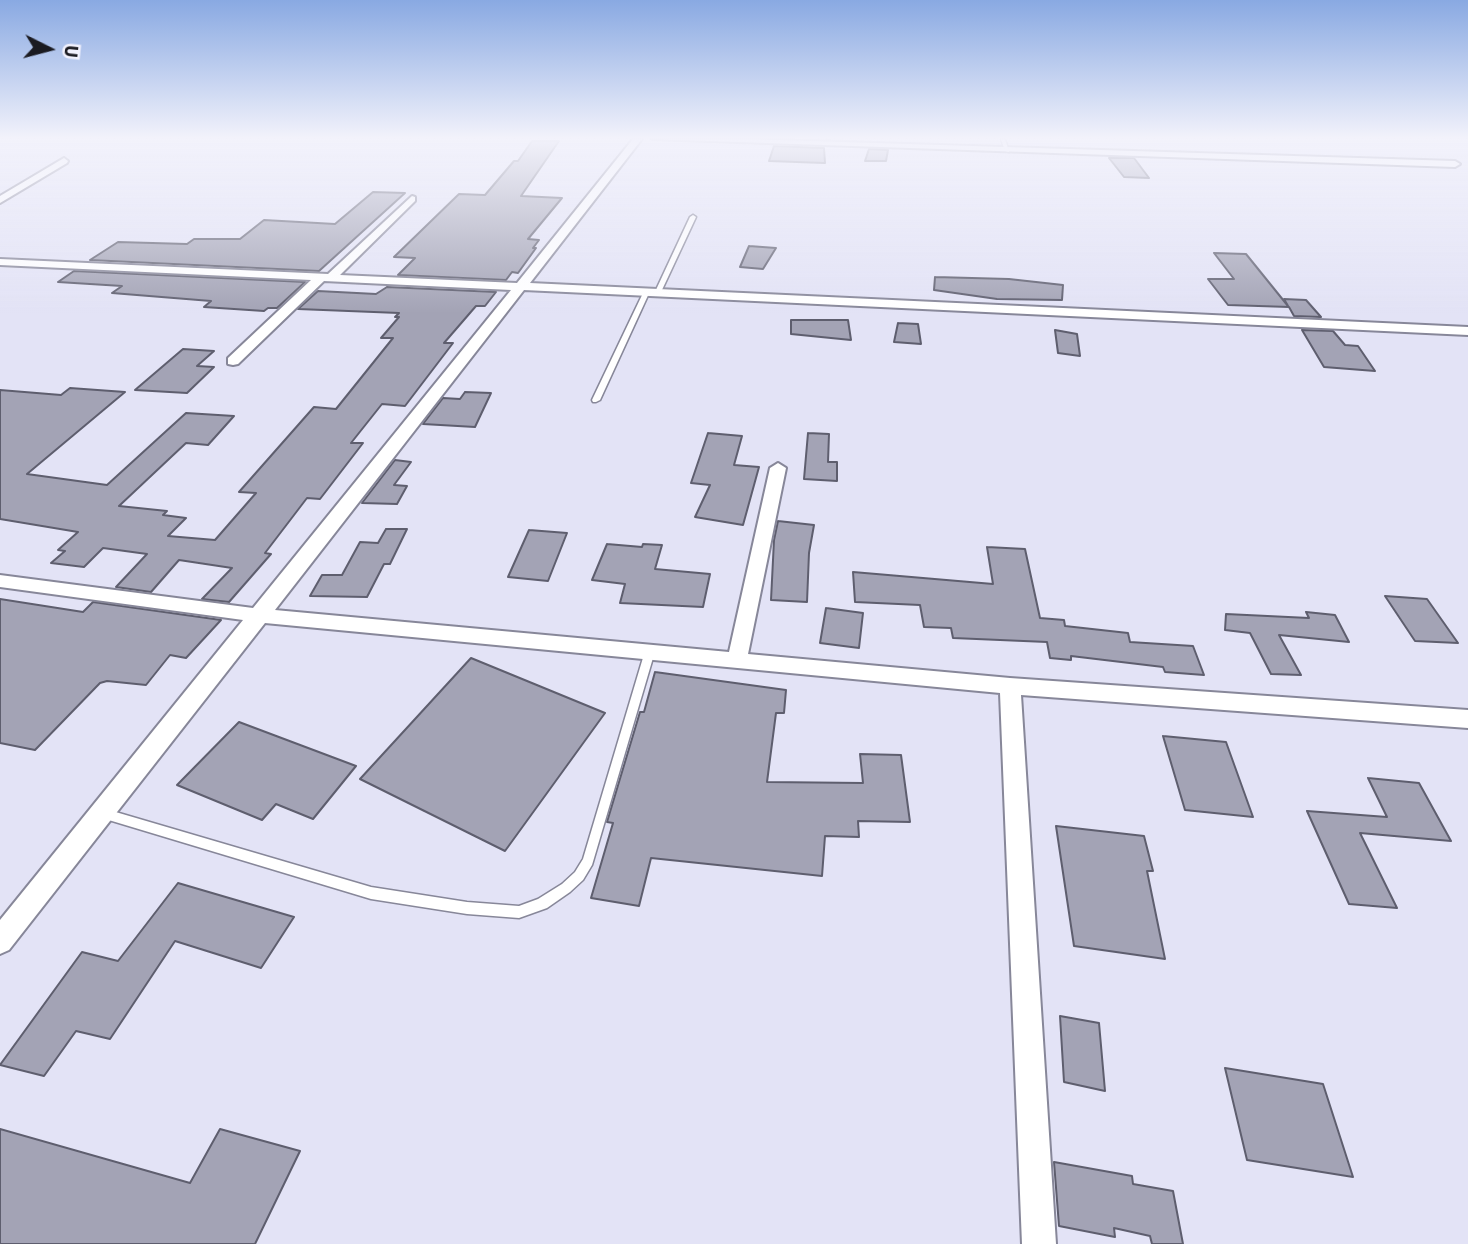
<!DOCTYPE html>
<html>
<head>
<meta charset="utf-8">
<style>
	body { margin:0 }
	#map { position:relative; width:1468px; height:1244px; overflow:hidden; background:#e3e3f6; font-family:"Source Sans 3",sans-serif }
	canvas { display:block }
	.north { position:absolute; left:14px; top:14px; width:70px; height:70px; -webkit-text-stroke:5px #f1f1fd; paint-order:stroke; rotate:96deg; font-size:19px; font-weight:700; line-height:28px; text-align:center; color:#1b1b21 }
	.north::after { content:''; display:block; margin:auto; width:24px; height:32px; background:#1b1b21; clip-path:polygon(50% 0,100% 100%,50% 72%,0 100%) }
</style>
</head>
<body>
<div id="map">
<canvas width="1468" height="1244"></canvas>
<div class="north">U</div>
</div>
<script>
const ctx = document.querySelector('canvas').getContext('2d');
ctx.lineJoin = 'round';
function fill(path, color) { ctx.fillStyle = color; ctx.fill(path, 'evenodd'); }
const poly = rows => new Path2D(rows.map(r => 'M' + r).join(''));
function strokePath(path, color, width, dash) { ctx.strokeStyle = color; ctx.lineWidth = width; ctx.lineCap = dash ? 'butt' : 'round'; ctx.setLineDash(dash || []); ctx.stroke(path); }
const building = poly([
	[532,141,559,141,521,196,562,198,528,239,539,240,533,248,536,248,518,273,512,272,506,280,398,275,415,258,394,257,459,194,485,195,514,161,518,161,532,141],
	[774,146,824,148,825,163,769,161,774,146],
	[869,149,888,150,886,161,865,161,869,149],
	[1109,158,1134,158,1149,178,1124,177,1109,158],
	[373,192,405,193,319,271,90,260,118,242,187,244,194,239,240,239,264,220,335,224,373,192],
	[749,246,776,248,763,269,740,267,749,246],
	[1214,253,1246,254,1288,306,1284,299,1306,300,1321,317,1294,316,1289,307,1228,305,1208,279,1234,279,1214,253],
	[74,271,305,282,277,308,268,308,264,311,204,307,211,301,112,293,122,286,58,282,74,271],
	[935,277,1009,279,1063,285,1062,300,997,299,934,290,935,277],
	[387,287,496,292,485,306,476,306,444,343,453,343,405,406,382,404,351,443,363,443,320,499,307,498,265,553,271,554,229,602,202,599,232,568,179,560,151,592,116,587,147,554,103,548,84,567,51,563,65,551,58,550,78,532,0,519,0,390,61,395,70,388,125,392,27,474,107,485,186,413,234,416,208,445,186,443,119,506,167,511,163,515,186,518,168,536,215,540,256,493,239,492,314,407,336,409,393,338,381,338,399,317,395,317,399,313,298,309,318,291,376,294,387,287],
	[791,320,848,320,851,340,791,334,791,320],
	[898,323,918,324,921,344,894,342,898,323],
	[1055,330,1077,334,1080,356,1058,353,1055,330],
	[1302,330,1333,331,1345,345,1358,346,1375,371,1324,367,1302,330],
	[183,349,214,351,197,366,214,367,187,393,135,390,183,349],
	[465,392,491,393,475,427,423,424,443,398,460,399,465,392],
	[708,433,742,436,734,465,759,467,743,525,695,517,710,485,691,483,708,433],
	[808,433,829,434,828,462,837,462,837,481,804,479,808,433],
	[395,460,411,462,394,485,407,486,397,504,362,503,395,460],
	[778,521,814,525,809,553,807,602,771,600,774,540,778,521],
	[386,529,407,529,390,564,384,564,367,597,310,596,322,575,342,575,360,542,378,543,386,529],
	[529,530,567,533,548,581,508,577,529,530],
	[607,544,642,547,643,544,662,545,655,569,710,574,703,607,620,603,625,584,592,580,607,544],
	[987,547,1025,549,1040,618,1064,620,1065,626,1128,633,1130,642,1193,646,1204,675,1165,672,1163,667,1071,656,1071,660,1050,658,1047,642,953,638,951,628,924,627,920,605,855,602,853,572,993,584,987,547],
	[1385,596,1427,599,1458,643,1415,641,1385,596],
	[0,599,83,612,93,602,221,620,186,658,170,655,146,685,107,681,100,683,35,750,0,743,0,599],
	[826,608,863,613,859,648,820,643,826,608],
	[1306,612,1335,615,1349,642,1279,635,1301,675,1271,674,1250,633,1225,630,1226,614,1309,618,1306,612],
	[471,658,605,713,505,851,360,779,471,658],
	[655,672,786,690,784,713,776,713,767,782,863,783,860,754,901,755,910,822,858,821,859,837,825,836,822,876,651,858,639,906,591,898,613,823,607,822,640,712,644,712,655,672],
	[239,722,356,766,313,819,276,804,262,820,177,785,239,722],
	[1163,736,1226,742,1253,817,1185,810,1163,736],
	[1368,778,1419,783,1451,841,1360,833,1397,908,1349,904,1307,811,1387,817,1368,778],
	[1056,826,1144,836,1153,871,1147,871,1165,959,1074,946,1056,826],
	[178,883,294,917,261,968,175,941,110,1039,76,1031,44,1076,0,1065,82,952,118,961,178,883],
	[1060,1016,1099,1023,1105,1091,1064,1082,1060,1016],
	[1225,1068,1323,1084,1353,1177,1247,1160,1225,1068],
	[0,1129,190,1183,220,1129,300,1151,255,1244,0,1244,0,1129],
	[1054,1162,1132,1176,1133,1184,1173,1191,1183,1244,1152,1244,1150,1236,1114,1228,1115,1237,1059,1226,1054,1162]
]);
const service = poly([
	[1001,139,1005,139,1009,152,1005,151,1001,139],
	[693,215,696,217,661,292,656,293,655,292,690,217,693,215],
	[647,289,650,291,600,400,596,402,593,402,592,400,644,291,647,289],
	[650,647,654,648,655,651,592,865,583,880,570,892,547,908,519,918,467,914,371,899,102,818,98,817,96,813,98,809,102,808,371,887,467,902,519,906,538,899,562,884,575,872,583,859,645,651,646,648,650,647]
]);
const minor = poly([
	[633,139,642,139,530,283,1468,327,1468,335,524,290,275,610,729,652,770,468,778,463,786,468,748,654,1010,678,1468,710,1468,728,1021,695,1056,1244,1022,1244,1000,693,265,623,9,950,0,954,0,920,243,620,0,587,0,575,253,608,511,290,324,281,238,364,233,365,228,364,228,358,311,280,0,265,0,259,328,274,412,196,415,197,415,201,340,275,517,283,633,139],
	[652,139,748,139,1455,161,1460,164,1455,167,652,139],
	[64,158,68,161,67,163,0,203,0,196,64,158]
]);
fill(building, '#a3a3b5');
strokePath(building, '#5e5e6e', 2);
strokePath(service, '#878799', 3);
strokePath(minor, '#878799', 4);
fill(service, '#fff');
fill(minor, '#fff');
const sky = ctx.createLinearGradient(0, 0, 0, 313);
sky.addColorStop(0, '#89a9e2');
sky.addColorStop(0.44, '#f2f2fb');
sky.addColorStop(1, '#f2f2fb00');
ctx.fillStyle = sky;
ctx.fillRect(0, 0, 1468, 313);
</script>
</body>
</html>
